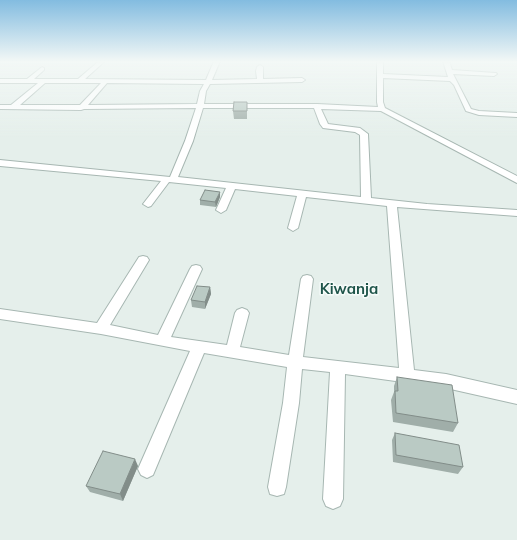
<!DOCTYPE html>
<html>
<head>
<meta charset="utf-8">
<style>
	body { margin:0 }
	canvas { display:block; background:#e5efeb }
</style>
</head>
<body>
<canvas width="517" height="540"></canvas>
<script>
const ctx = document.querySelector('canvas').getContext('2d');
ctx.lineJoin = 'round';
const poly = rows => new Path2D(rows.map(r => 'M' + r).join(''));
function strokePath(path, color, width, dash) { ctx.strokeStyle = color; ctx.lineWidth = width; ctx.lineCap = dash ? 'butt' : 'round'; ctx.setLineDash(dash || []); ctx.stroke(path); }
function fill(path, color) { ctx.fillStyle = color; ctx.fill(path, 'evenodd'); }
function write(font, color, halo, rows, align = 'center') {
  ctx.font = font + ' Mulish,sans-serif'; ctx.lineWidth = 3; ctx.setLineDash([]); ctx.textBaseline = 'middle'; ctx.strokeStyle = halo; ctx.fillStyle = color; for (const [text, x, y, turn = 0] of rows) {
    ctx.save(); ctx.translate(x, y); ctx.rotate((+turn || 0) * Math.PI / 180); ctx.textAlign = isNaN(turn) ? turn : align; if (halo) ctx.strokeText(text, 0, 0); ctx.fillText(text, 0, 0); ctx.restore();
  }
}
const minor = poly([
	[99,61,105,61,85,79,206,80,214,61,220,61,212,80,257,79,256,71,257,67,260,65,263,67,263,79,302,78,305,80,302,82,210,84,206,91,204,104,317,104,378,107,377,102,377,61,383,61,383,74,448,77,443,61,449,61,452,70,496,73,497,74,494,76,453,74,471,109,479,111,517,113,517,117,479,115,466,111,454,85,450,81,383,78,383,102,385,108,517,176,517,183,381,111,321,109,328,124,360,128,368,134,371,198,427,204,517,210,517,216,397,207,414,370,446,374,517,390,517,404,446,388,345,374,343,499,340,506,333,509,326,506,323,499,330,372,302,369,299,403,286,487,284,494,277,496,270,494,268,487,283,403,287,367,204,353,153,475,147,478,141,475,138,469,190,351,101,334,0,319,0,309,97,323,139,257,143,256,147,257,149,260,110,325,158,335,190,269,192,266,196,265,200,266,202,269,171,337,227,345,235,313,237,310,242,308,247,310,249,313,240,347,289,355,301,279,303,276,307,275,311,276,313,279,303,357,399,368,387,206,306,197,298,228,293,231,288,228,297,196,235,189,226,210,221,213,216,210,226,188,169,182,151,206,148,207,143,204,161,181,0,166,0,160,170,177,185,141,196,108,84,109,81,110,0,109,0,105,11,105,38,83,0,83,0,79,27,79,42,67,44,68,44,70,34,79,78,79,99,61],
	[45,83,101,83,80,105,20,105,45,83],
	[107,83,204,84,200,91,197,104,88,105,107,83],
	[203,108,314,108,320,124,323,128,355,132,360,135,361,197,178,177,193,141,203,108]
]);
const wall = poly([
	[247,102,247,119,234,119,233,111],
	[220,197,216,207,200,205,200,200],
	[210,287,211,294,205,309,192,307,191,300],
	[397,377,458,423,453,432,393,422,391,400,394,392,394,386],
	[395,433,463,467,458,474,393,462,392,440],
	[138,466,123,501,90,492,86,486]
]);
const shadedWall = poly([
	[220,192,220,197,216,207,215,202],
	[210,287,211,294,205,309,205,302],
	[135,459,138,466,123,501,120,494]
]);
const building = poly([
	[234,102,247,102,247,111,233,111,234,102],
	[205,190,220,192,215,202,200,200,205,190],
	[197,286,210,287,205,302,191,300,197,286],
	[397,377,452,385,458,423,396,413,395,391,398,391,397,377],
	[395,433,459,445,463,467,396,455,395,433],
	[103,451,135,459,120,494,86,486,103,451]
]);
const neighbourhoodNames = [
	["Kiwanja",349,289]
];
strokePath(minor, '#a7b7b2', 2);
fill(minor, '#fff');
fill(wall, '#a0aea9');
fill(shadedWall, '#828d89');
fill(building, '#bacac4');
strokePath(building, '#828d89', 1);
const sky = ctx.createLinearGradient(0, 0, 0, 137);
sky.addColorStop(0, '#83bce0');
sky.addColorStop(0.45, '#f3f8f6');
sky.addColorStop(1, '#f3f8f600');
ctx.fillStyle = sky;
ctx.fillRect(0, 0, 517, 137);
write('bold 15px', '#1e5449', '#f6fbf9', neighbourhoodNames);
</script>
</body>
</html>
